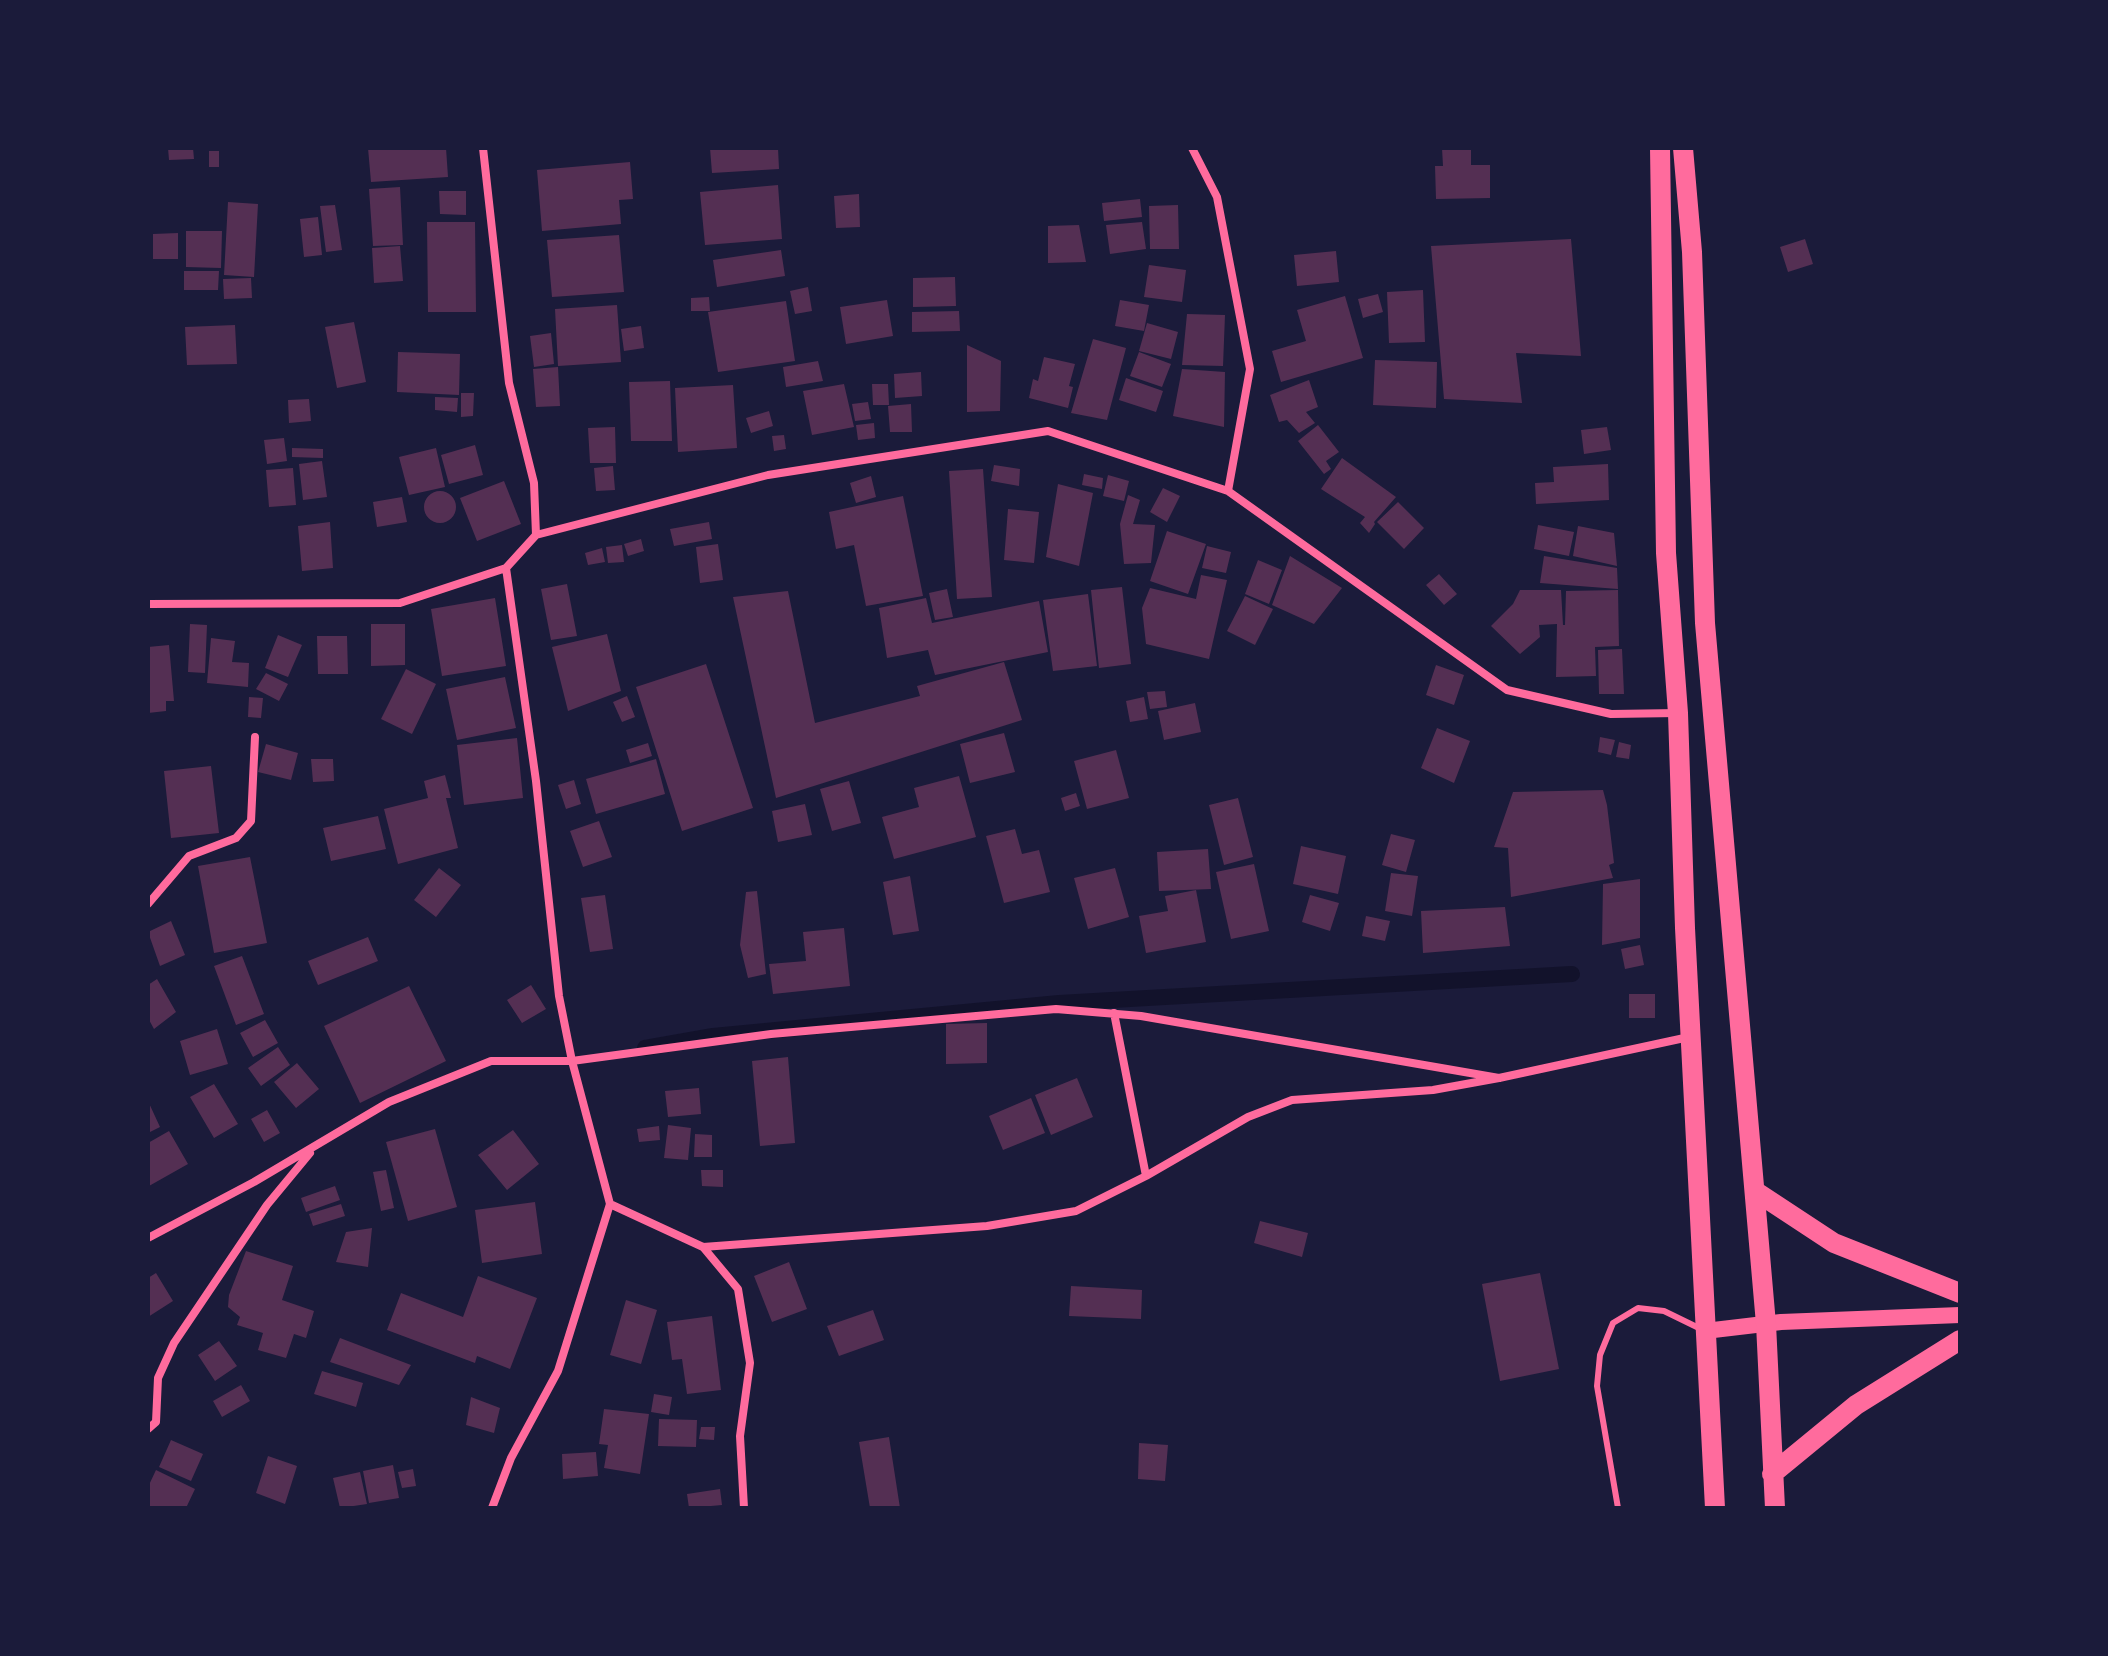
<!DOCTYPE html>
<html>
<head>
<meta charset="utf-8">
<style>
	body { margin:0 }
	#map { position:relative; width:2108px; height:1656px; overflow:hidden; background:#1b1b3a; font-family:"Crimson Pro",serif }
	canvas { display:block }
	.frame { position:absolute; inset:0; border:150px solid #1b1b3a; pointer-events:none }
</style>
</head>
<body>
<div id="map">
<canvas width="2108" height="1656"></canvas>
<div class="frame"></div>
</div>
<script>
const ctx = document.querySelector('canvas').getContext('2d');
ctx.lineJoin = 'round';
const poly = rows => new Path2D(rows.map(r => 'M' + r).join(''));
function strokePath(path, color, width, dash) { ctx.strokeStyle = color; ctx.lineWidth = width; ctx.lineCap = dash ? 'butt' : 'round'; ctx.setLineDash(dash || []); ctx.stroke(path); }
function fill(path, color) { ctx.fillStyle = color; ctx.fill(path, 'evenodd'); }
const stream = poly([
	[645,1048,713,1036,1059,1003,1572,974]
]);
const building = poly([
	[168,148,193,148,194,159,169,160],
	[368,148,446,148,448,177,371,182],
	[710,148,778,148,779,169,712,173],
	[1442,148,1471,148,1471,165,1490,165,1490,198,1436,199,1435,166,1443,166],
	[209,151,219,151,219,167,209,167],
	[630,162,633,199,619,200,621,224,542,231,537,170],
	[778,185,782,239,705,245,700,192],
	[400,187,403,245,373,246,369,189],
	[439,191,466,191,466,215,440,214],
	[859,194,860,227,836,228,834,196],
	[1140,199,1142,217,1104,221,1102,203],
	[228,202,258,204,254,277,224,275],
	[335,205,342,250,326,252,320,206],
	[1178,205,1179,249,1150,249,1149,206],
	[318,217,322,255,304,257,300,219],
	[427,222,475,222,476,312,428,312],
	[1142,222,1146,249,1110,254,1106,225],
	[1079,225,1086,262,1048,263,1048,226],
	[186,231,222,231,221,268,186,267],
	[178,233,178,259,153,259,153,234],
	[619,235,624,292,552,297,547,240],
	[1571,239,1581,356,1516,353,1522,403,1444,399,1431,246],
	[1805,239,1813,264,1788,272,1780,247],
	[400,246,403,281,374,283,372,248],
	[781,250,785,276,717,287,713,260],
	[1336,251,1339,282,1297,286,1294,255],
	[1149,265,1186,270,1182,302,1144,297],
	[184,271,219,271,218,290,184,290],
	[955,277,956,306,913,307,913,278],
	[251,278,252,298,224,299,223,279],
	[808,287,812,311,795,314,790,291],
	[1423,290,1425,342,1389,343,1387,292],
	[1378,294,1383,312,1363,318,1358,299],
	[1345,296,1363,358,1281,382,1272,351,1306,341,1297,310],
	[709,297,710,311,691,311,691,298],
	[887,300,893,336,846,344,840,307],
	[1120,300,1149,305,1144,331,1115,326],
	[786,301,795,361,718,372,708,312],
	[617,305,621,362,558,366,555,309],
	[959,311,960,331,912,332,912,312],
	[1187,314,1225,315,1223,366,1182,365],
	[354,322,366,382,337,388,325,327],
	[1147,323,1178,332,1171,359,1139,351],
	[235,325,237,364,187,365,185,327],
	[641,326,644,348,624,351,621,329],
	[551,333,554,364,534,367,530,336],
	[1093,339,1126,348,1107,420,1071,413],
	[967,345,1001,361,1000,411,967,412],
	[398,352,460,354,459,395,397,392],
	[1139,352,1171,364,1162,387,1130,376],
	[1044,357,1075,364,1069,386,1073,387,1068,408,1029,398,1033,379,1038,381],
	[1375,360,1437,362,1436,408,1373,405],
	[818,361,823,381,786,387,783,367],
	[558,367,560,406,536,407,533,369],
	[1182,369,1225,372,1224,427,1173,416],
	[921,372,922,396,895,398,894,374],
	[1126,378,1163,391,1156,412,1119,400],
	[1309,380,1318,407,1306,412,1315,423,1299,433,1287,420,1279,422,1270,395],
	[670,381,672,441,631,441,629,382],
	[844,384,854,427,812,435,803,391],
	[872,384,888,384,889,405,873,405],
	[733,385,737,448,678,452,675,388],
	[461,393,474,393,473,416,461,417],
	[435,397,458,398,457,412,435,410],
	[309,399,311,421,289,423,288,400],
	[868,402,871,419,855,421,852,404],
	[911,404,912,432,890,432,888,406],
	[769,411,773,426,751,433,746,418],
	[874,423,875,438,858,440,856,425],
	[1318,425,1339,452,1326,461,1331,469,1324,474,1298,441],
	[615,427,616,463,590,463,588,428],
	[1607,427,1611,450,1584,454,1581,430],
	[784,435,786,449,774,451,772,436],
	[284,438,287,461,267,464,264,440],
	[475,445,483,475,449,484,441,455],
	[292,448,323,449,323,458,292,457],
	[436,448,445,487,409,495,399,457],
	[1342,458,1396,497,1374,522,1375,524,1369,533,1360,523,1365,517,1321,489],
	[322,461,327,497,303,500,299,464],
	[1608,464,1609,500,1536,504,1535,483,1554,482,1553,467],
	[994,465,1020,469,1019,486,991,481],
	[613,466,615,490,596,491,594,468],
	[293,468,296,505,269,507,266,470],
	[983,469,992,597,957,599,949,471],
	[1084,474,1103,478,1102,489,1082,485],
	[1108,475,1129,481,1124,501,1103,496],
	[871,476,876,497,856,503,850,483],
	[504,481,521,524,477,541,460,498],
	[1058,484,1093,493,1079,566,1046,557],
	[1163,488,1180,496,1167,522,1150,512],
	'424 507a16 16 0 1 1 32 0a16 16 0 1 1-32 0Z',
	[1128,495,1140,500,1133,524,1155,525,1151,563,1124,564,1120,524],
	[903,496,923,596,866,606,854,545,836,549,829,512],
	[402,497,407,522,377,527,373,502],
	[1398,502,1424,528,1404,549,1377,522],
	[1008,509,1039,512,1034,563,1004,560],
	[330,522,333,568,302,571,298,526],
	[709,522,712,539,674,546,670,529],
	[1538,525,1574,532,1569,556,1534,549],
	[1578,526,1614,533,1617,566,1573,556],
	[1167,531,1206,544,1188,594,1150,581],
	[641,539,644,551,628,556,624,544],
	[718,544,723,580,700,583,696,547],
	[622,545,624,562,608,563,606,547],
	[1207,546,1231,552,1226,573,1202,568],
	[602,548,605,562,588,565,585,553],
	[1290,556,1342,588,1314,624,1272,605],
	[1544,556,1617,568,1618,589,1540,583],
	[1258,560,1282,570,1269,604,1245,594],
	[1439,574,1457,594,1444,605,1426,585],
	[1201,575,1227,580,1209,659,1146,644,1142,608,1150,588,1196,599],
	[567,584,577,636,551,640,541,589],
	[1122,587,1131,664,1099,668,1091,590],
	[947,589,953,617,935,620,929,593],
	[1520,590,1561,590,1563,625,1565,625,1566,591,1618,590,1619,646,1595,647,1596,676,1556,677,1557,624,1539,625,1540,637,1520,654,1491,626,1513,604],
	[788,591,815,723,920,696,917,686,1004,662,1022,720,776,798,733,597],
	[1088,594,1097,666,1053,671,1043,600],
	[1245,596,1273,609,1255,645,1227,631],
	[495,598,506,666,442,676,431,609],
	[926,598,932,623,1039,601,1048,652,935,675,928,650,887,658,879,608],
	[190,624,207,625,205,673,188,672],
	[371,624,405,624,405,665,371,666],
	[607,634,621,691,568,711,552,647],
	[278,635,302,645,288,677,265,668],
	[317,636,347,636,348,674,318,674],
	[211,638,235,641,232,662,249,663,248,687,207,683],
	[169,645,174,701,166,701,166,711,148,713,148,647],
	[1622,649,1624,694,1599,694,1598,650],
	[706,664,753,808,682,831,636,687],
	[1436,665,1464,675,1454,705,1426,695],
	[406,669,436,684,412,734,381,719],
	[266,673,288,684,279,701,256,689],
	[505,677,516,728,457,740,446,689],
	[1165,691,1167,707,1150,709,1147,692],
	[627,696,635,717,622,722,613,702],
	[249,697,263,698,261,718,248,717],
	[1144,697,1148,719,1130,722,1126,701],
	[1195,703,1201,732,1164,740,1158,711],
	[1437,728,1470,741,1454,783,1421,768],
	[1004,733,1015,772,970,783,960,744],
	[1600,737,1615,740,1611,755,1598,752],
	[517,738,523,798,464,805,457,745],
	[1619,742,1631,745,1629,759,1616,757],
	[648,743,652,756,630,763,626,750],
	[266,744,298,753,291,780,258,772],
	[1116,750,1129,798,1087,809,1074,761],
	[311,759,333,759,334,781,313,782],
	[656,759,665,794,596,814,586,779],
	[211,766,219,833,171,838,164,771],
	[445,775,451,798,446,798,458,848,398,864,384,809,428,798,424,781],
	[959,776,976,837,894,859,882,817,919,807,914,788],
	[574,780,581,804,566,809,558,785],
	[849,781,861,823,832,831,820,789],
	[1603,790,1607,805,1614,863,1609,865,1613,878,1511,897,1508,848,1494,847,1513,792],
	[1076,793,1080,806,1065,811,1061,798],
	[1238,798,1253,857,1224,865,1209,805],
	[805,804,812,835,778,842,772,811],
	[378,816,386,849,331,861,323,828],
	[599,821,612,857,583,867,570,831],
	[1015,829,1022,854,1039,850,1050,892,1004,903,986,836],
	[1391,834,1415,840,1406,872,1382,865],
	[1301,846,1346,856,1338,894,1293,884],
	[1208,849,1211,889,1159,891,1157,852],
	[250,857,267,943,214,953,198,866],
	[1254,864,1269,931,1231,939,1216,872],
	[439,868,461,885,436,917,414,900],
	[1115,868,1129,917,1088,929,1074,878],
	[1391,873,1418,876,1412,916,1385,911],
	[910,876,919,931,893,935,883,882],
	[1640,879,1640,938,1602,945,1603,884],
	[1196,890,1206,942,1146,953,1139,916,1168,911,1165,896],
	[757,891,766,974,748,978,740,945,746,892],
	[605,895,613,949,590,952,581,898],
	[1310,895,1339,903,1330,931,1302,922],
	[1505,907,1510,946,1423,953,1421,911],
	[1366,916,1390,921,1385,941,1362,936],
	[171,921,185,955,160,966,148,932],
	[844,928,850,986,773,994,769,964,806,961,803,932],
	[368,937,378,961,318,985,308,961],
	[1640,945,1644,965,1625,969,1621,949],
	[242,956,264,1014,236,1025,214,966],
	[157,979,176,1012,154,1029,148,1018,148,985],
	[531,985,546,1009,522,1023,507,1000],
	[409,986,446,1061,360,1103,324,1026],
	[1629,994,1655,994,1655,1018,1629,1018],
	[265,1020,278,1043,253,1057,240,1033],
	[987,1023,987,1063,946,1064,946,1024],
	[217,1029,228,1064,190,1075,180,1041],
	[278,1047,290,1065,261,1086,248,1068],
	[788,1057,795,1143,760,1146,752,1061],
	[297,1063,319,1089,296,1108,274,1082],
	[1077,1078,1093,1117,1051,1135,1035,1095],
	[214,1084,238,1124,214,1138,190,1097],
	[699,1088,701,1114,668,1117,665,1091],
	[1031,1098,1045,1133,1003,1150,989,1116],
	[148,1101,160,1127,148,1133],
	[267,1110,280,1133,264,1142,251,1119],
	[668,1125,691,1128,688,1160,664,1158],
	[659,1126,660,1140,639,1142,637,1129],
	[435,1129,457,1207,408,1221,386,1142],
	[513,1130,539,1164,507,1190,478,1155],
	[169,1131,188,1164,149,1186,148,1143],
	[695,1134,712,1135,712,1157,694,1157],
	[386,1170,394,1208,381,1211,373,1172],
	[701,1170,723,1170,723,1187,702,1186],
	[335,1186,340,1200,306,1212,301,1198],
	[535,1202,542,1254,482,1263,475,1210],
	[341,1204,345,1216,313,1226,309,1214],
	[1260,1221,1308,1233,1302,1257,1254,1243],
	[372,1228,368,1267,336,1262,346,1232],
	[246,1251,293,1266,282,1300,314,1311,306,1338,294,1334,286,1358,258,1350,263,1333,237,1325,240,1317,228,1307,229,1295],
	[789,1262,807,1309,772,1322,754,1276],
	[156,1273,173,1301,148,1317,148,1278],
	[1540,1273,1559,1369,1500,1381,1482,1284],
	[478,1276,537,1298,510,1369,477,1356,475,1363,387,1330,401,1293,463,1317],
	[1071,1286,1142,1290,1141,1319,1069,1316],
	[626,1300,657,1310,641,1364,610,1355],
	[873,1310,884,1340,839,1356,827,1326],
	[712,1316,721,1390,687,1394,682,1359,672,1360,667,1322],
	[340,1338,411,1365,399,1385,330,1362],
	[219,1341,237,1366,215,1381,198,1355],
	[322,1371,363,1383,356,1407,314,1394],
	[241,1385,250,1401,222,1417,213,1401],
	[654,1394,672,1397,669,1415,651,1412],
	[471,1397,500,1408,494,1433,466,1425],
	[604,1409,649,1414,640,1474,604,1468,608,1445,599,1444],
	[659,1419,697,1420,696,1447,658,1446],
	[701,1427,715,1427,714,1440,699,1439],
	[889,1437,900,1508,870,1508,859,1442],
	[171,1440,203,1454,191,1481,159,1467],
	[1139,1443,1168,1445,1165,1481,1138,1479],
	[596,1452,598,1476,563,1479,562,1454],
	[268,1456,297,1466,285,1504,256,1493],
	[393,1465,399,1498,369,1503,363,1471],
	[413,1469,416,1486,402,1488,398,1472],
	[156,1470,195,1489,186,1508,148,1508,148,1487],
	[360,1472,367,1504,340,1508,333,1478],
	[720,1489,722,1505,689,1508,687,1494]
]);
const service = poly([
	[1618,1508,1597,1386,1600,1355,1613,1323,1638,1308,1664,1311,1703,1330]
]);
const minor = poly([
	[1192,148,1217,197,1250,369,1228,491],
	[536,535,768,475,1048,431,1228,491,1507,690,1611,714,1678,713],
	[506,568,536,781,559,996,572,1061,610,1204,703,1247,738,1289,750,1363,740,1436,744,1508],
	[148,604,400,603,506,568,536,535,534,483,509,383,483,148],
	[148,904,189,856,236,838,251,821,255,737],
	[1114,1013,1146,1176],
	[148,1238,254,1182,389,1102,491,1061,572,1061,771,1034,1056,1009,1141,1016,1499,1078],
	[703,1247,987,1226,1076,1211,1146,1176,1248,1117,1292,1100,1433,1090,1499,1078,1689,1037],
	[148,1429,156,1422,158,1378,174,1343,267,1205,310,1153],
	[492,1508,511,1458,558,1371,610,1204]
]);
const secondary = poly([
	[1705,1331,1781,1322,1960,1315]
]);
const primary = poly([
	[1660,148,1666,553,1678,713,1685,928,1715,1508],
	[1683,148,1692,252,1705,623,1766,1324,1775,1508],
	[1755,1191,1834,1243,1960,1293],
	[1772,1474,1856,1405,1960,1340]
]);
strokePath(stream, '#12122b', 16);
fill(building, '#542f53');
strokePath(service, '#ff6b9d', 6);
strokePath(minor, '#ff6b9d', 8);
strokePath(secondary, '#ff6b9d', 16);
strokePath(primary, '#ff6b9d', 20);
</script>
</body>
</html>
